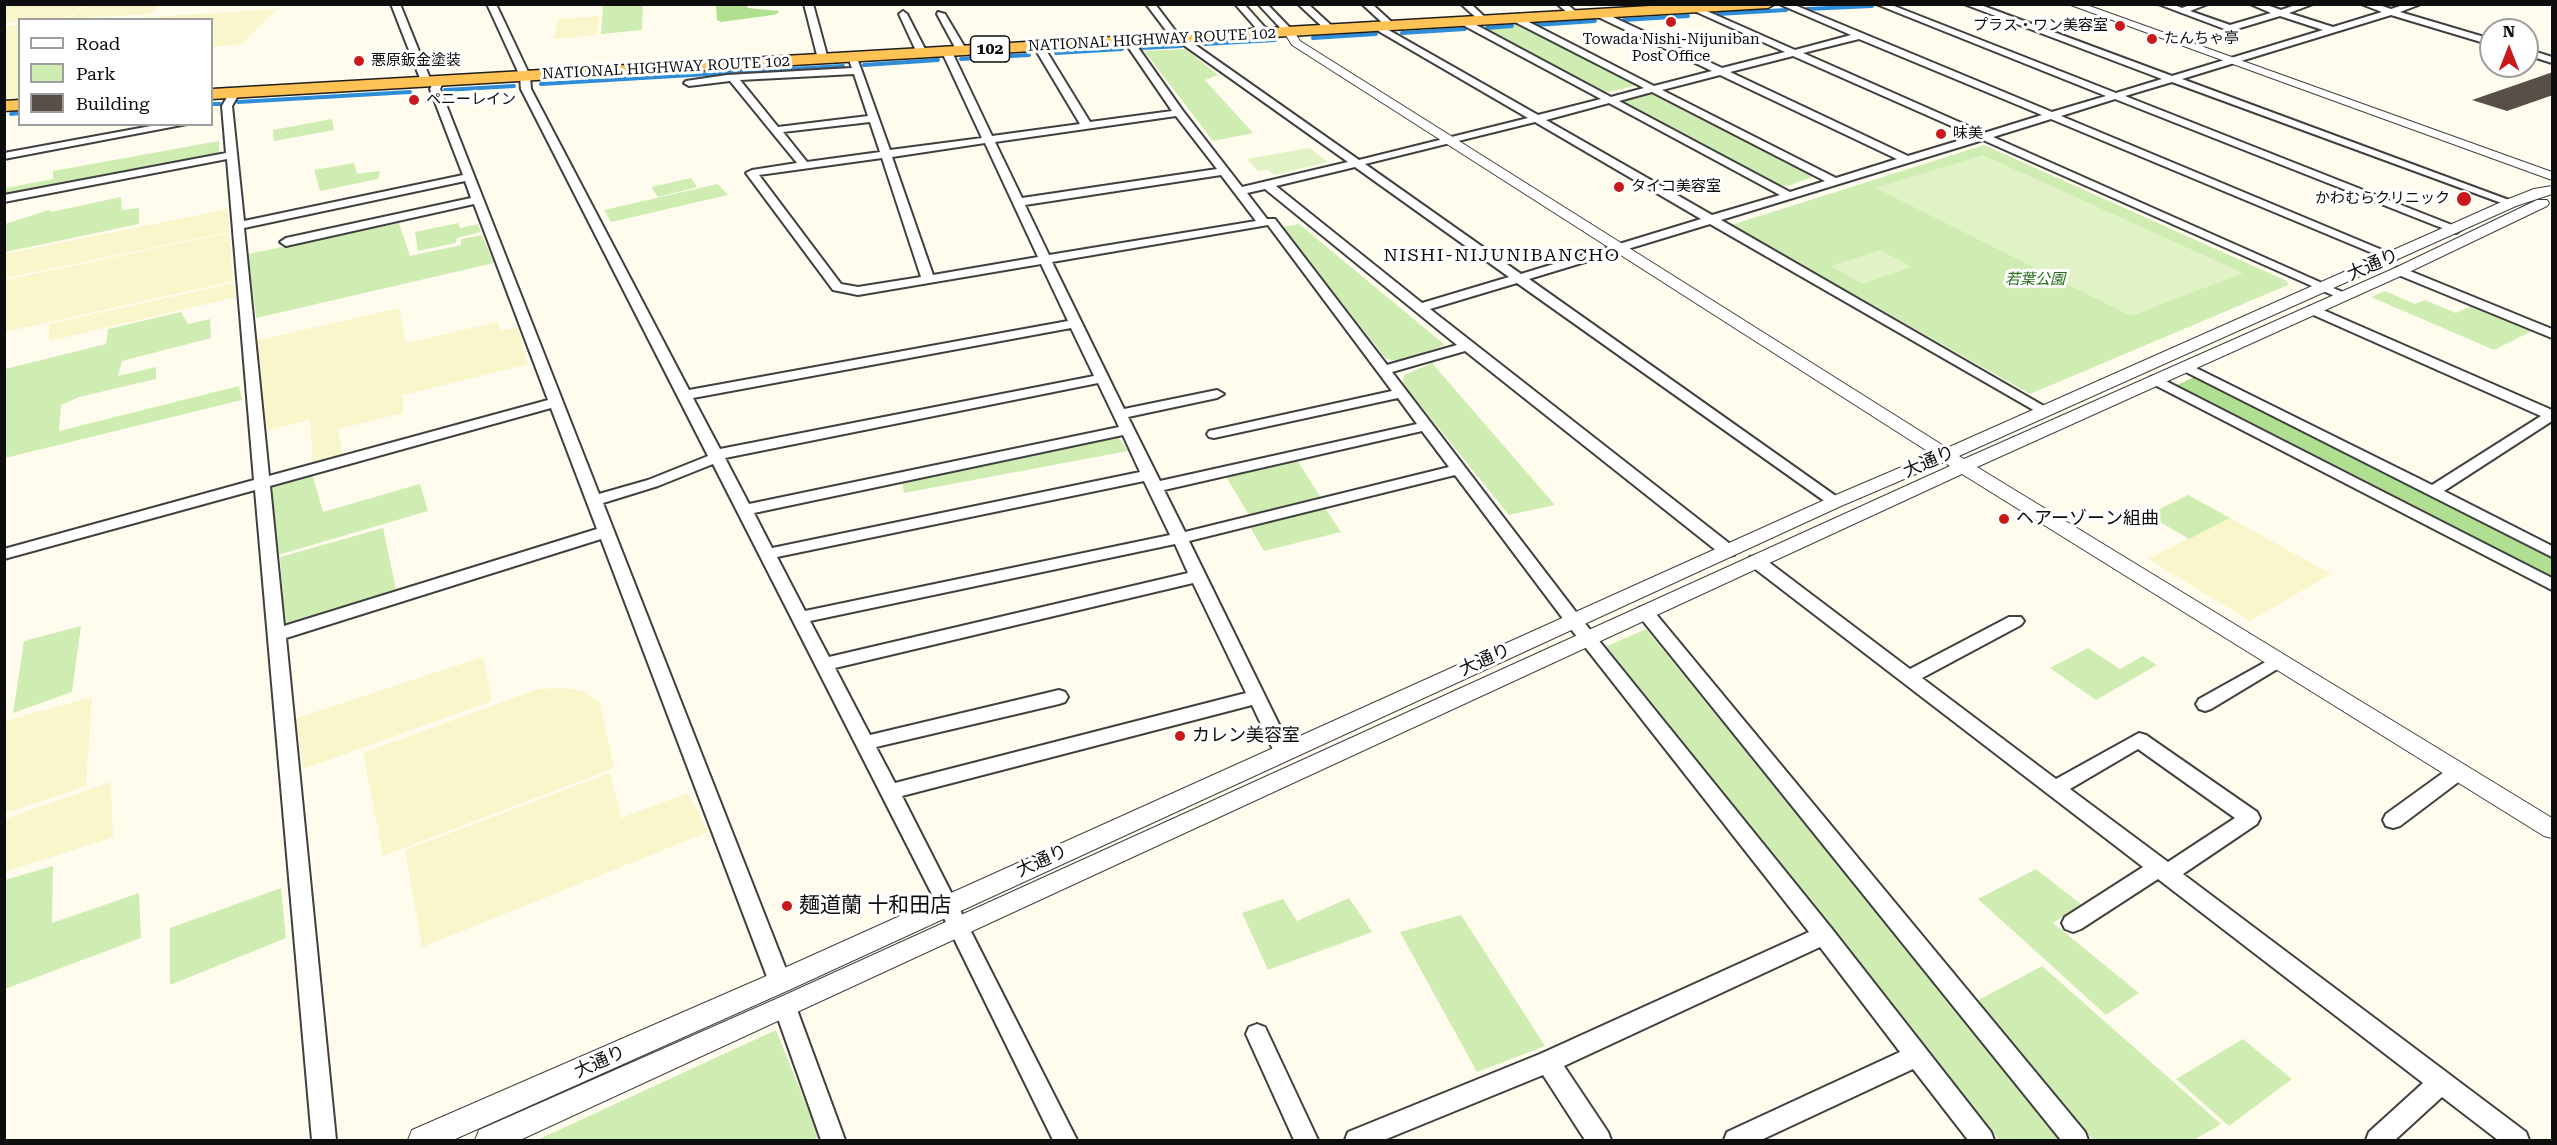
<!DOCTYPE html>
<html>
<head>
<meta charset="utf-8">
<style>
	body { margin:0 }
	#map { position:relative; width:2557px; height:1145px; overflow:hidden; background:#fffced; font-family:"Roboto Serif",serif }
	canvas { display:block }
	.frame { position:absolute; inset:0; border:6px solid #0d0d0d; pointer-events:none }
	.legend { position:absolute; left:18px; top:18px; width:195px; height:108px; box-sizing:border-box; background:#fff; border:2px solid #9e9e9e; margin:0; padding:8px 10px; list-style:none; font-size:18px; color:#0d0d0d }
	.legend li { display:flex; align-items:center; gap:12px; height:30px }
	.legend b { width:30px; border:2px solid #9e9e9e }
	.north { position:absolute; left:2479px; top:18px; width:60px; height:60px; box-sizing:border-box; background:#fff; border:2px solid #9e9e9e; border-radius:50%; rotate:0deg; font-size:16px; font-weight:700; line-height:24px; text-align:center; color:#0d0d0d }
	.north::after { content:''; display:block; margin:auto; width:21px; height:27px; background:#c9191a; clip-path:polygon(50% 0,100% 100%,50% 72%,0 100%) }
</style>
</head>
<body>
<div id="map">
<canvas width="2557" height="1145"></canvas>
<div class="frame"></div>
<ul class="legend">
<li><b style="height:8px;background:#fff"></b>Road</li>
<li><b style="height:16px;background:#cfedb3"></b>Park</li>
<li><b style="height:16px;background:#574f48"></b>Building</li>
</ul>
<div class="north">N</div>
</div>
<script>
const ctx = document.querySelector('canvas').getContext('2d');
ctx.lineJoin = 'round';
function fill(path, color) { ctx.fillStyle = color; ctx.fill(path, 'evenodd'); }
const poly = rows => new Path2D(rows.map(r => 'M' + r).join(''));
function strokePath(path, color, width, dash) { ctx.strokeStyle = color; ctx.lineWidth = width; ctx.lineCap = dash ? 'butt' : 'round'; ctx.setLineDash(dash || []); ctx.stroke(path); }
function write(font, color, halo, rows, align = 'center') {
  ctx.font = font + ' "Roboto Serif","Noto Sans JP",serif'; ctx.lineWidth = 6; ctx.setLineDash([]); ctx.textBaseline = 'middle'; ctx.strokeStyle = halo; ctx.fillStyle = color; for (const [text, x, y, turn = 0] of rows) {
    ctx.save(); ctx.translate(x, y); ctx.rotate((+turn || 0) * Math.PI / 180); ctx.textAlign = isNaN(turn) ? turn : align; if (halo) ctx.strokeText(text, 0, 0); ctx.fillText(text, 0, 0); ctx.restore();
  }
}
const farmland = poly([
	[5,4,85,4,85,5,67,19,20,20,19,22,5,23],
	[87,4,160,4,160,5,150,14,69,19],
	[277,9,242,44,212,47,212,20,120,19],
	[600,16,597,35,553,39,559,19],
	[19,25,19,98,5,99,5,26],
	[228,209,229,232,5,278,5,254],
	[229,233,233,281,5,332,5,280],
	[234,283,236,297,49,341,49,324],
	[399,308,406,343,498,322,501,331,518,327,528,364,403,395,403,413,338,429,343,457,313,465,310,420,266,431,255,341],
	[2230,518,2331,574,2250,621,2148,559],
	[483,657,492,701,303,769,296,718],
	[566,688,584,692,600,702,614,768,383,856,363,753,538,689],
	[92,697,86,786,5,813,5,721],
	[610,773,621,818,688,793,708,832,422,947,405,850],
	[111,782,113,837,5,872,5,819]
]);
const green = poly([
	[603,5,643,5,642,30,601,34],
	[1518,24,1634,84,1634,86,1610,92,1603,91,1483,28],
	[1186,49,1218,75,1205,80,1253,133,1213,141,1144,51],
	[1648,94,1654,94,1812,174,1812,177,1788,186,1779,185,1624,103,1623,100],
	[332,119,334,130,274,141,273,130],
	[219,141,219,152,202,159,5,195,5,188,53,179,53,171],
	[1984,145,2287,281,2288,285,2030,394,1731,225],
	[354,163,357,174,380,171,378,179,320,191,314,170],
	[691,178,697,187,658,197,651,187],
	[718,184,728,195,611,222,604,210],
	[121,197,122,210,139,208,139,224,5,252,5,224,49,210,51,212],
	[399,223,410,256,461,245,461,239,482,235,494,263,256,318,248,254],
	[458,223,460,228,478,224,481,232,457,238,456,243,418,251,415,232],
	[1299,224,1445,345,1398,362,1385,358,1282,227],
	[2385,291,2415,304,2425,300,2456,313,2471,306,2532,331,2494,350,2371,297],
	[181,312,188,324,210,319,211,338,122,361,118,376,156,367,156,379,79,397,61,405,59,431,239,386,242,400,5,458,5,369,106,344,108,329],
	[1432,363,1555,505,1509,515,1403,384,1404,375],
	[1118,437,1128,451,904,493,902,481],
	[1297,460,1321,498,1249,515,1225,475],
	[312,473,323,512,420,484,428,511,278,555,269,485],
	[2188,495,2230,518,2189,539,2148,515],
	[1325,508,1341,532,1264,551,1250,527],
	[383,528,397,594,285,628,280,557],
	[81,626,72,692,13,713,24,641],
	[1646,629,2063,1140,1999,1140,1605,647],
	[2088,648,2120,669,2143,656,2157,665,2096,700,2050,668],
	[53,866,52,923,139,893,141,938,5,989,5,880],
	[2036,869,2082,905,2053,923,2139,993,2106,1015,1978,899],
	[281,888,286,938,170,985,170,928],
	[1349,898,1372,932,1268,970,1242,913,1283,899,1297,921],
	[1461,915,1545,1046,1477,1072,1400,932],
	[2042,966,2221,1124,2194,1140,2093,1140,1975,1002],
	[776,1030,819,1137,812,1140,537,1140],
	[2243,1039,2292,1079,2229,1126,2176,1079]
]);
const forest = poly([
	[716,5,746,5,748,8,779,11,777,14,766,16,721,22,717,20],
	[2194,377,2552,557,2552,580,2175,386]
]);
const pitch = poly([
	[1309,148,1328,162,1274,175,1268,170,1258,171,1247,159],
	[1983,155,2243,273,2131,316,1876,188],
	[1880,250,1912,267,1862,284,1831,266]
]);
const stream = poly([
	[1891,5,1905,4],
	[1807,9,1872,6],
	[1718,14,1786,10],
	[1624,20,1688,16],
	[1536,25,1595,21],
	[1487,28,1512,26],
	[1402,33,1465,29],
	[1313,38,1376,34],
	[1205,44,1275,40],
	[1142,48,1181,46],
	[1056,53,1122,49],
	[961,59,1029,55],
	[864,65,938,60],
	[541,84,843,66],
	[445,90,514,86],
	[238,102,410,92],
	[212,104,220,104],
	[11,114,20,113]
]);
const building = poly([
	[2553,72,2553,95,2507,111,2472,100]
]);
const minor = poly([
	[391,4,400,4,431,81,429,83,421,81,391,4],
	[487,4,496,4,530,76,531,89,689,390,1068,321,1041,264,858,295,833,290,746,173,752,170,797,163,730,81,689,86,684,83,686,81,727,75,852,68,848,57,856,55,890,150,982,138,942,52,947,49,952,52,992,136,1080,124,1034,47,1039,44,1044,47,1090,122,1172,111,1124,41,1129,38,1132,39,1183,111,1242,187,1348,162,1178,41,1174,41,1146,4,1155,4,1180,37,1184,37,1359,160,1528,118,1375,29,1375,25,1378,24,1538,115,1601,99,1461,24,1461,20,1467,20,1611,97,1644,88,1513,21,1513,17,1519,17,1654,86,1712,71,1596,16,1596,12,1602,12,1722,68,1785,52,1679,4,1691,4,1795,50,1851,35,1779,4,1792,4,2052,112,2106,96,1876,4,1889,4,2116,93,2162,79,1964,4,1978,4,2172,76,2323,30,2280,16,2230,31,2158,4,2172,4,2182,8,2193,4,2208,4,2190,11,2230,25,2271,13,2250,4,2264,4,2281,10,2298,4,2313,4,2289,13,2333,27,2382,12,2361,4,2376,4,2391,9,2406,4,2421,4,2400,12,2491,39,2491,45,2391,15,2182,79,2517,203,2511,206,2507,205,2172,82,2125,96,2462,229,2456,233,2452,232,2115,99,2061,116,2399,257,2393,261,2389,260,2051,119,1993,137,2349,295,2347,298,2339,298,1983,140,1721,220,2049,409,2051,412,2044,416,1710,224,1529,279,1840,499,1843,502,1835,507,1830,505,1517,283,1430,309,1734,547,1736,551,1734,555,1728,556,1722,555,1465,351,1392,372,1579,616,1832,929,1991,1132,1994,1140,1968,1140,1913,1069,1761,1140,1724,1140,1727,1132,1900,1052,1820,947,1564,1066,1608,1132,1611,1140,1585,1140,1543,1075,1384,1140,1345,1140,1348,1132,1540,1054,1809,932,1567,624,1455,475,1189,541,1292,751,1290,756,1283,758,1276,756,1252,705,902,796,1077,1140,1053,1140,939,908,713,464,658,486,603,503,791,982,788,989,780,992,772,989,769,982,601,539,286,638,336,1140,312,1140,255,490,4,559,4,549,254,480,227,159,4,202,4,195,226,153,222,106,231,90,235,89,240,92,232,106,244,221,463,175,430,89,436,78,442,78,444,80,440,89,599,494,648,480,708,456,521,89,520,76,487,4],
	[1859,39,2042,115,1984,133,1803,53,1859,39],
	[1793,56,1974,136,1908,156,1730,72,1793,56],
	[854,74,868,116,778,127,740,80,854,74],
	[1720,75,1897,159,1836,178,1662,90,1720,75],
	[1652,92,1825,181,1790,192,1619,101,1652,92],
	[1609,103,1780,195,1712,215,1546,120,1609,103],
	[1176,116,1217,169,1022,198,995,142,1176,116],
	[870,122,880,152,807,162,783,132,870,122],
	[1535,122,1701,219,1521,274,1365,164,1535,122],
	[985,143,1038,257,933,275,892,157,985,143],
	[882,158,921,277,858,287,841,284,759,175,882,158],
	[1355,167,1509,277,1422,303,1276,186,1355,167],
	[1221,175,1256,221,1049,255,1025,205,1221,175],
	[465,181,471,198,286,238,280,242,286,246,474,204,548,400,269,476,244,228,465,181],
	[1265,189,1457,345,1387,365,1275,219,1267,219,1247,193,1265,189],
	[1268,225,1392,391,1209,431,1207,434,1209,437,1214,438,1398,398,1417,424,1160,481,1128,417,1217,398,1224,394,1217,390,1124,409,1052,262,1268,225],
	[1071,328,1094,376,720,449,693,398,1071,328],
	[1098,383,1119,427,749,504,725,458,1098,383],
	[551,408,597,529,284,626,270,486,551,408],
	[1422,431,1449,467,1185,532,1164,490,1422,431],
	[1123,435,1140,472,772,548,754,513,1123,435],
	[1144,481,1170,535,805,611,777,557,1144,481],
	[1175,544,1188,573,829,657,810,621,1175,544],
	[1193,583,1246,693,895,783,876,747,1059,704,1065,702,1068,697,1065,692,1059,690,870,735,835,668,1193,583],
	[804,4,813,4,828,59,826,61,818,59,804,4],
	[1235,4,1244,4,1269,32,1269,36,1263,36,1235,4],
	[1258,4,1267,4,1292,30,1292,34,1286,34,1258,4],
	[1298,4,1308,4,1334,28,1334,32,1328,32,1298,4],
	[1362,4,1372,4,1396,26,1388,28,1362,4],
	[1461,4,1471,4,1489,21,1482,23,1461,4],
	[1557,4,1567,4,1581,16,1574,18,1557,4],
	[903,11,907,14,927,53,925,55,917,53,899,14,903,11],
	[938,12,945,14,967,51,965,53,957,51,937,14,938,12],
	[2527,49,2552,57,2552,63,2527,55,2527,49],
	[162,124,187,124,4,159,4,153,162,124],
	[2400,267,2552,329,2552,338,2396,274,2394,271,2396,268,2400,267],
	[2314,306,2552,410,2552,421,2444,491,2552,546,2552,557,2178,368,2180,365,2190,365,2432,485,2541,416,2309,313,2308,310,2309,307,2314,306],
	[2156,376,2552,578,2552,590,2151,383,2149,380,2151,377,2156,376],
	[1756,556,1762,557,1910,669,2009,617,2021,617,2024,621,2021,625,1922,678,2056,779,2139,733,2146,735,2257,812,2260,818,2257,824,2183,874,2526,1132,2529,1140,2498,1140,2442,1097,2395,1140,2366,1140,2369,1132,2423,1083,2158,879,2081,929,2073,932,2065,929,2062,923,2065,917,2143,867,1750,565,1748,561,1750,557,1756,556],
	[2138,749,2235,818,2168,862,2070,789,2138,749],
	[1645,606,1651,608,2085,1132,2088,1140,2061,1140,1639,616,1636,612,1639,608,1645,606],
	[2278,655,2284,657,2287,661,2284,665,2211,709,2205,711,2199,709,2196,704,2199,699,2278,655],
	[2458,765,2465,767,2468,772,2465,777,2400,826,2393,828,2386,826,2383,820,2386,814,2451,767,2458,765],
	[785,997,793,1000,796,1007,845,1140,821,1140,774,1007,777,1000,785,997],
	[1257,1024,1265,1027,1318,1140,1294,1140,1246,1034,1249,1027,1257,1024]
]);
const tertiary = poly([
	[2068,4,2084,4,2552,172,2552,180,2068,4],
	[1289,29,1293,30,1300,41,1947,448,2506,200,2534,189,2552,186,2552,194,2516,206,1959,456,1964,459,2395,268,2537,200,2547,200,2549,203,2547,206,2405,274,1977,467,2552,818,2552,838,2544,836,1962,474,520,1140,475,1140,479,1130,776,999,1950,466,1944,462,1841,506,789,990,453,1140,408,1140,412,1130,771,974,1829,498,1932,454,1292,45,1284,32,1289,29]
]);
const trunk = poly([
	[1685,4,1775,4,1768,8,212,99,212,89,1685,4],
	[20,100,20,110,4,111,4,101,20,100]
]);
const markers = [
	[1671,22,6,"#c9191a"],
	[2120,26,6,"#c9191a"],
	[2152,39,6,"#c9191a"],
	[359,61,6,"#c9191a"],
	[414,100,6,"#c9191a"],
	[1941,134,6,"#c9191a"],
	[1619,187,6,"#c9191a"],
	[2464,199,8,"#c9191a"],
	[2004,519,6,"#c9191a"],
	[1180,736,6,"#c9191a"],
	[787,906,6,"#c9191a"]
];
const farPoinames = [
	["プラス・ワン美容室",2108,26,"right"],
	["たんちゃ亭",2164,39],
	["Towada Nishi-Nijuniban",1671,40,"center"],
	["Post Office",1671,57,"center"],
	["悪原鈑金塗装",371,61],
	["ペニーレイン",426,100],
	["味美",1953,134],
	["タイコ美容室",1631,187],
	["かわむらクリニック",2450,199,"right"]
];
const farStreetnames = [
	["NATIONAL HIGHWAY ROUTE 102",1152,40,-3],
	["NATIONAL HIGHWAY ROUTE 102",666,68,-3]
];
const farParknames = [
	["若葉公園",2035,280]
];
const shields = [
	[990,49,39]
];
const shieldNames = [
	["102",990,49]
];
const farQuarternames = [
	["NISHI-NIJUNIBANCHO",1502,256]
];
const streetNames = [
	["大通り",2373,265,-23],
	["大通り",1929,462,-23],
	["大通り",1485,660,-24],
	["大通り",1042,861,-24],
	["大通り",600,1062,-24]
];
const poiNames = [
	["ヘアーゾーン組曲",2016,519],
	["カレン美容室",1192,736]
];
const nearPoinames = [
	["麺道蘭 十和田店",799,906]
];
fill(farmland, '#f8f6ca');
fill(green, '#cfedb3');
fill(forest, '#b1df91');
fill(pitch, '#e1f3c6');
strokePath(stream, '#2e8dd8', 4);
fill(building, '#574f48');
strokePath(minor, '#404040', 4);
strokePath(tertiary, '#404040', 2);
strokePath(trunk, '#1e1e1e', 3);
fill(minor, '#fff');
fill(tertiary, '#fff');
fill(trunk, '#ffc254');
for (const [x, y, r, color] of markers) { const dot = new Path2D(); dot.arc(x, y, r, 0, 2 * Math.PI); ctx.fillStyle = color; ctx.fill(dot); strokePath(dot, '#fff', 2); }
write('15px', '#0d0d0d', '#fff', farPoinames, 'left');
write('15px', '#0d0d0d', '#fff', farStreetnames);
write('italic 15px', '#256a18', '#fff', farParknames);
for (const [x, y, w] of shields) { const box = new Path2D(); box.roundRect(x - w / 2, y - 13, w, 26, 4.5); ctx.fillStyle = '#fff'; ctx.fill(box); strokePath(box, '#0d0d0d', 1.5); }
write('bold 16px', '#0d0d0d', null, shieldNames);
ctx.letterSpacing = '1.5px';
write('18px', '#0d0d0d', '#fff', farQuarternames);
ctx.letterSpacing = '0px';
write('18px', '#0d0d0d', '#fff', streetNames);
write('18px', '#0d0d0d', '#fff', poiNames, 'left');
write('21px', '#0d0d0d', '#fff', nearPoinames, 'left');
</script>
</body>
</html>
